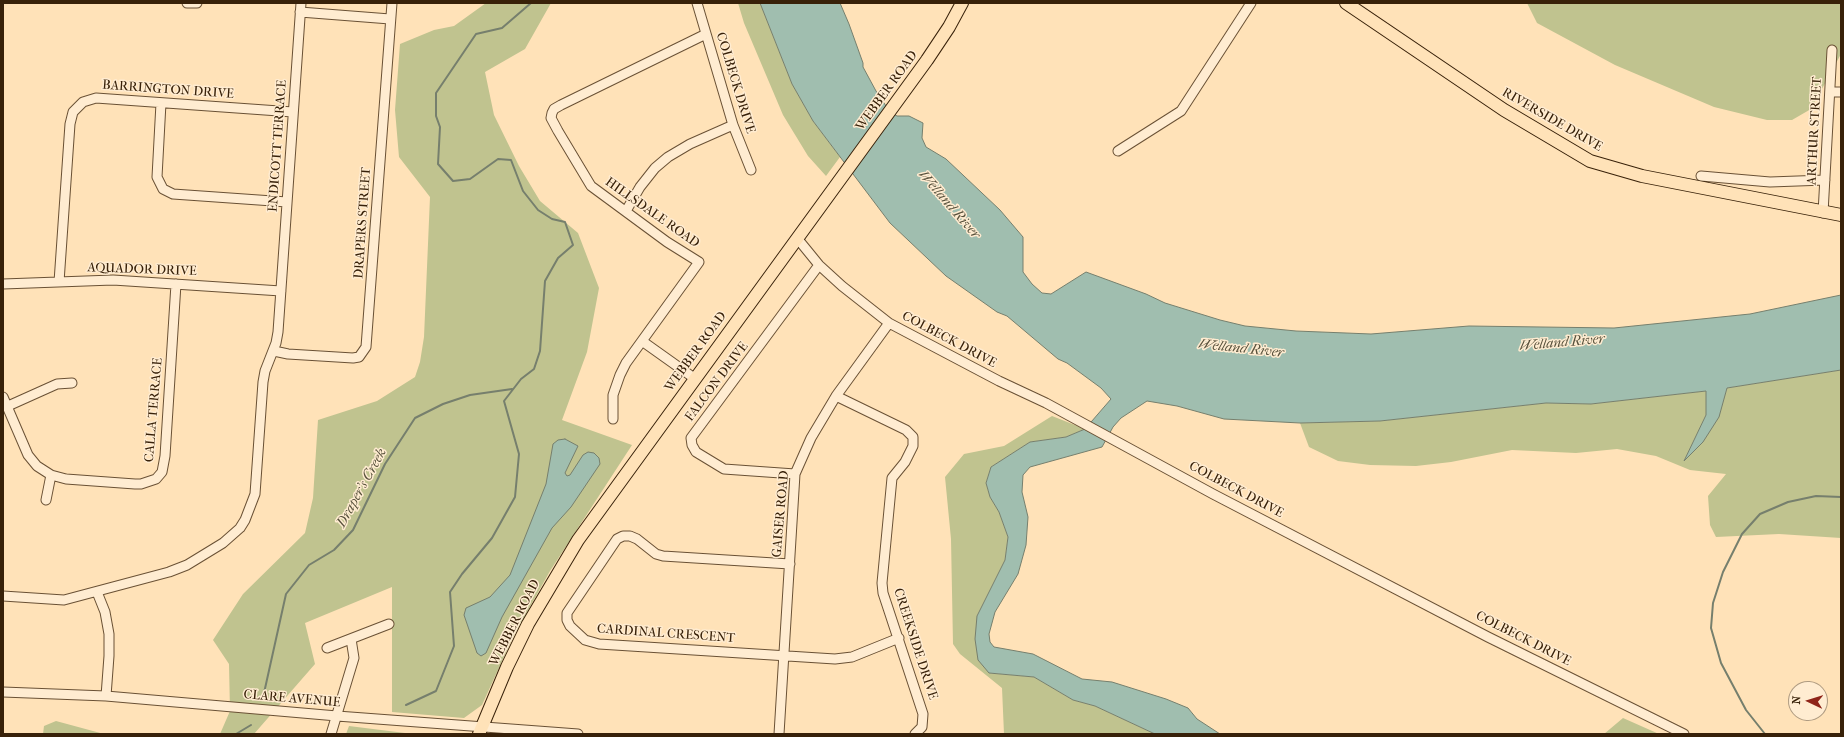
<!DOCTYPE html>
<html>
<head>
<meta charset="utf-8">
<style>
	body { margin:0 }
	#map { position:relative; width:1844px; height:737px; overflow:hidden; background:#ffe2b8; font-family:"IM FELL French Canon",serif }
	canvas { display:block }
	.frame { position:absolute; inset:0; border:4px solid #382109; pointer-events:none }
	.north { position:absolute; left:1788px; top:681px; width:40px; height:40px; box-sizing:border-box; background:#ffecd1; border:1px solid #af9b81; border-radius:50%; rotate:274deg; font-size:11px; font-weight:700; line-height:16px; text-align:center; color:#382109 }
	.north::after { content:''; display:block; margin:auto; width:14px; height:18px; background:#8f2418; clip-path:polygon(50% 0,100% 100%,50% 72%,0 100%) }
</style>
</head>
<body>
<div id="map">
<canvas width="1844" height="737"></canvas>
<div class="frame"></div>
<div class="north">N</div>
</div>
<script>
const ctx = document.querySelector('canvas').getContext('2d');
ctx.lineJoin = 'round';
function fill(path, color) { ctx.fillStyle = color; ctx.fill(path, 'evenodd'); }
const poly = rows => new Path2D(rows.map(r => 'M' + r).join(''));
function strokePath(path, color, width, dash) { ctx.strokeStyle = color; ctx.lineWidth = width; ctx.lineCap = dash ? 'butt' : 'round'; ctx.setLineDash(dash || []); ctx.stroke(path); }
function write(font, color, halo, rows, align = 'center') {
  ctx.font = font + ' "IM FELL French Canon",serif'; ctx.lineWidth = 3; ctx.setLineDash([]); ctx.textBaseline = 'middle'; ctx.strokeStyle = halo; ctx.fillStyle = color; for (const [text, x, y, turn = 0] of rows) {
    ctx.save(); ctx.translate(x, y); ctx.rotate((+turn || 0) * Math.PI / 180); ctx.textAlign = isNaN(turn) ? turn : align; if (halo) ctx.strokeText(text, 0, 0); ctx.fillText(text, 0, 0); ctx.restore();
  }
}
const green = poly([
	[486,3,551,3,525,49,485,72,494,115,519,166,540,201,578,233,599,288,587,352,562,420,632,445,550,571,513,637,482,705,464,718,392,712,392,587,305,623,315,664,254,734,220,734,230,711,229,664,213,640,243,594,305,533,313,498,318,420,377,401,415,377,420,362,424,337,430,197,399,157,395,110,400,44,434,30,454,26],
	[738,3,760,3,792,84,813,121,840,157,826,176,808,156,783,115,744,23],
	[1527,3,1841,3,1841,54,1811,109,1792,120,1767,120,1714,107,1615,65,1537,23],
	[1841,370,1841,538,1779,534,1716,537,1710,525,1708,496,1726,474,1690,470,1656,456,1617,449,1576,453,1512,450,1451,462,1416,466,1370,465,1338,461,1309,447,1300,423,1380,421,1546,403,1591,404,1706,391,1706,415,1685,460,1718,417,1727,388],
	[1052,416,1085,429,1066,437,1030,442,991,467,986,483,990,497,999,512,1008,537,1005,560,977,616,989,673,1034,677,1073,700,1095,706,1155,734,1004,734,1002,688,960,654,953,644,951,539,945,477,964,454,1004,446],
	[1623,718,1659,734,1604,734],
	[56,721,104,734,43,734,44,726],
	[349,726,413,734,346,734]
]);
const water = poly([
	[760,3,840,3,849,24,863,63,863,67,876,91,890,112,897,116,909,116,923,123,922,138,926,147,946,159,1000,210,1023,237,1023,272,1032,284,1042,293,1051,294,1086,272,1146,294,1165,303,1220,320,1245,326,1296,331,1371,334,1469,326,1614,328,1750,314,1841,295,1841,370,1727,388,1719,417,1703,442,1684,461,1706,415,1706,391,1591,404,1546,403,1380,421,1300,423,1224,419,1177,406,1147,401,1121,418,1113,427,1102,447,1030,467,1023,475,1022,492,1028,517,1026,545,1018,574,995,612,989,634,990,642,994,647,1033,654,1082,679,1112,682,1166,699,1188,708,1197,719,1220,734,1155,734,1095,706,1073,700,1034,677,989,673,978,660,975,639,977,616,1005,560,1008,537,999,512,990,497,986,483,991,467,1030,442,1066,437,1085,429,1111,399,1101,388,1067,363,1058,359,1007,316,997,312,946,276,890,223,813,121,792,84,760,3],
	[565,439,578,446,565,473,567,476,570,475,583,455,588,452,594,453,599,458,600,464,571,507,552,528,502,617,486,653,481,656,477,653,464,615,466,608,490,597,510,575,546,484,553,444,558,440,565,439]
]);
const stream = poly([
	[264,693,286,594,309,565,334,550,353,530,385,464,415,418,443,404,470,395,512,389],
	[406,705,436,691,454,646,450,592,462,574,492,538,515,497,519,454,504,401,521,379,534,369,540,351,545,281,558,258,573,245,565,222,552,219,538,210,523,191,511,160,498,159,470,179,453,181,438,164,440,127,436,116,436,93,476,34,502,28,531,3],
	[236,734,251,725],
	[1765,734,1746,710,1721,663,1711,628,1713,603,1723,572,1742,534,1760,514,1788,502,1816,496,1841,497]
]);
const minor = poly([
	[187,3,197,3],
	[697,3,733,125,751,170],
	[300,12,390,19],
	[1830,92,1841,92],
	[161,103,157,177,163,189,173,194,287,202],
	[1118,151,1181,111,1251,3],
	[1701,176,1770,182,1825,180],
	[626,211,640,187,655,168,668,157,690,144,733,125],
	[1823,213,1832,50],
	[797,238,819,265,842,286,889,323,999,381,1046,403,1213,494,1488,637,1684,734],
	[59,282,70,124,73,112,83,102,96,98,293,112],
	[3,284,113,280,281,291],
	[642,341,694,378],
	[274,351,288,354,353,358,359,357,366,347,392,3],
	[836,396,906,430,913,437,913,446,905,462,892,478,882,583,883,593,923,714,922,727,915,734],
	[3,397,28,455,37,466,51,475,66,479,135,484,141,484,156,479,162,472,165,456,176,284],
	[8,406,57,384,72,383],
	[613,419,613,395,620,375,626,363,699,262,667,242,591,186,558,131,551,118,552,113,554,109,561,105,706,34],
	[795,474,724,469,696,452,692,445,691,438,819,265],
	[46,500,51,475],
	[790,564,663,556,656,554,637,539,630,536,623,536,617,539,567,613,567,620,570,626,585,640,599,644,835,659,852,657,899,638],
	[97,592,105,612,109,634,109,656,106,696],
	[3,596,64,600,169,572,187,565,223,543,240,528,245,520,255,494,263,382,265,371,276,343,278,332,301,3],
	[327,648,389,624],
	[3,692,106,696,337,716,578,734],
	[331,734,354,658,351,639],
	[779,734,795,474,811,438,836,396,889,323]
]);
const major = poly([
	[1346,3,1504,110,1590,161,1642,176,1841,215],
	[479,734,507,667,528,624,578,540,927,60,949,27,962,3]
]);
const streetNames = [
	["COLBECK DRIVE",735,83,73],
	["BARRINGTON DRIVE",168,90,4],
	["WEBBER ROAD",887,91,-54],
	["RIVERSIDE DRIVE",1552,120,30],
	["ARTHUR STREET",1815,131,-87],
	["ENDICOTT TERRACE",278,146,-86],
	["HILLSDALE ROAD",652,213,35],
	["DRAPERS STREET",363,223,-86],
	["AQUADOR DRIVE",142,270,2],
	["COLBECK DRIVE",949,340,28],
	["WEBBER ROAD",696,352,-54],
	["FALCON DRIVE",717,382,-53],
	["CALLA TERRACE",154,410,-85],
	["COLBECK DRIVE",1236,490,28],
	["GAISER ROAD",781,514,-85],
	["WEBBER ROAD",515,623,-63],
	["CARDINAL CRESCENT",666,634,4],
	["COLBECK DRIVE",1523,639,27],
	["CREEKSIDE DRIVE",915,644,72],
	["CLARE AVENUE",292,699,5]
];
const waterNames = [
	["Welland River",949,205,49],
	["Welland River",1562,343,-5],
	["Welland River",1241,349,6],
	["Draper's Creek",362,488,-61]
];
fill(green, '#c0c38f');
fill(water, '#a0beaf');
strokePath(water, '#767f6d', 1);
strokePath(stream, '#767f6d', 2);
strokePath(minor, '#6a5135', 11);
strokePath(major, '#382109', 14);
strokePath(minor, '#ffecd1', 9);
strokePath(major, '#ffe2b8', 12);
write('13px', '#382109', '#ffecd1', streetNames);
write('italic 14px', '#57503b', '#ffecd1', waterNames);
</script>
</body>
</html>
